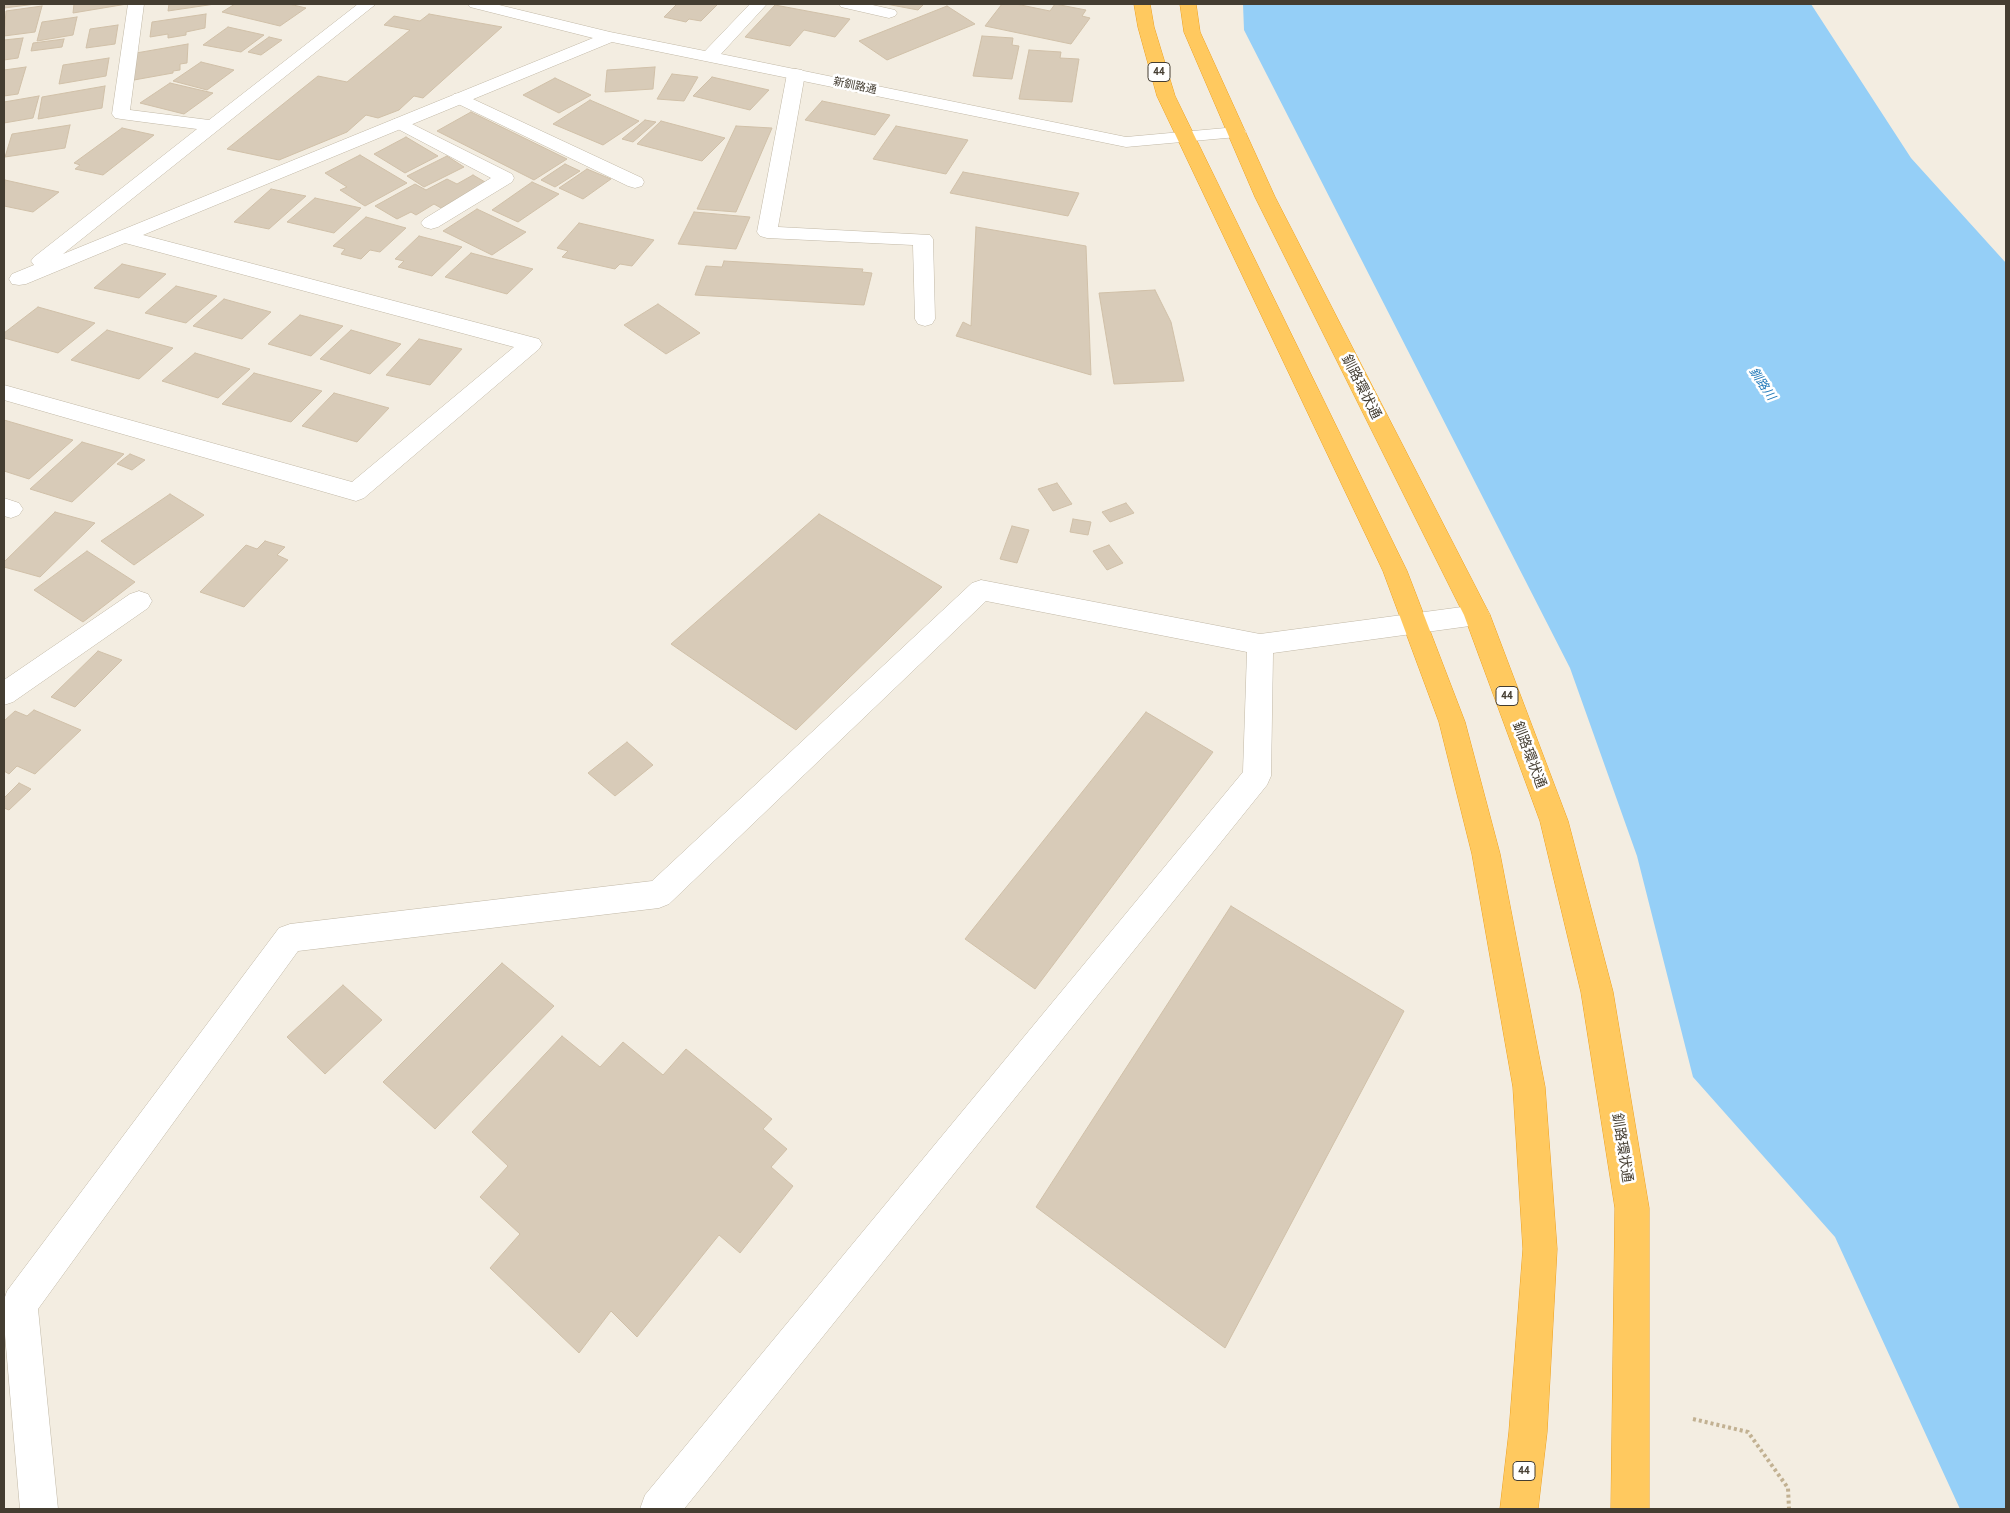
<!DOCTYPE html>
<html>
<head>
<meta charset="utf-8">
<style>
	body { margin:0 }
	#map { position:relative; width:2010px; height:1513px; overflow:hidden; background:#f3ede1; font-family:"PT Sans Narrow",sans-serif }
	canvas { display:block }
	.frame { position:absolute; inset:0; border:5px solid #443d31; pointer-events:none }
</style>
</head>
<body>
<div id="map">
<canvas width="2010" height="1513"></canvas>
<div class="frame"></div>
</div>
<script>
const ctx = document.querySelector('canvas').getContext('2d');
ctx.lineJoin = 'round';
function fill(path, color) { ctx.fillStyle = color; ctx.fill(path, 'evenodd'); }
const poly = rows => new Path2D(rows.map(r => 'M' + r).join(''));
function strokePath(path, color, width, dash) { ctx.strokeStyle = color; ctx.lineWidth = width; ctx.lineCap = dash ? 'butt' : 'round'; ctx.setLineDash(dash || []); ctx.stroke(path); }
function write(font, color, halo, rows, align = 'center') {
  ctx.font = font + ' "PT Sans Narrow","Noto Sans JP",sans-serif'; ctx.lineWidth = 5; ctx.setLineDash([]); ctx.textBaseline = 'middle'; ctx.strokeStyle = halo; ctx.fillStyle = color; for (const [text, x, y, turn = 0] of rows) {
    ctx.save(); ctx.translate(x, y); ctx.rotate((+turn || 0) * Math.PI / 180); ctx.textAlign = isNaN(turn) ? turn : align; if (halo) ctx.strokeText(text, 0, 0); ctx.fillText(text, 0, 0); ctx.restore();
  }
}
const water = poly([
	[1243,4,1811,4,1911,158,2006,263,2006,1509,1960,1509,1835,1237,1693,1077,1637,856,1570,668,1244,30]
]);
const building = poly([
	[4,4,36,4,4,8,4,4],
	[74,4,127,4,73,13,74,4],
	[169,4,215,4,168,11,169,4],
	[235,4,289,4,306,8,280,26,222,12,235,4],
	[677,4,718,4,701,21,689,19,686,22,664,17,677,4],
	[886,4,924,4,918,10,886,4],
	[1002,4,1016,4,1050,11,1055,4,1086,10,1082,16,1090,18,1071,44,985,26,1002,4],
	[775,5,850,19,835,37,804,30,790,46,745,37,775,5],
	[42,6,35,32,4,36,6,11,42,6],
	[947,6,975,24,887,60,859,41,947,6],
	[206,14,205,28,186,32,186,35,168,38,168,34,150,37,152,22,206,14],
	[429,14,502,27,423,98,414,96,399,110,378,118,366,115,347,132,279,160,227,149,318,76,347,82,410,30,384,25,394,16,420,21,429,14],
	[77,17,73,35,37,41,42,22,77,17],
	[118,25,115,44,86,48,90,29,118,25],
	[228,27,264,35,241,52,203,45,228,27],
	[982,36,1013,38,1012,45,1019,46,1012,79,973,76,982,36],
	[269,37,282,40,261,55,248,52,269,37],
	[23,38,18,58,4,60,4,40,23,38],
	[64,39,62,47,31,51,33,43,64,39],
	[188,44,187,63,180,64,180,70,173,71,173,73,134,80,136,53,188,44],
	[1029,50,1061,52,1060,58,1079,59,1072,102,1019,99,1029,50],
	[109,58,106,76,59,84,63,65,109,58],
	[201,62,234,70,207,90,173,81,201,62],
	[26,67,18,94,4,96,4,70,26,67],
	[655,67,653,89,605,92,607,70,655,67],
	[672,74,698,77,684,101,657,99,672,74],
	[712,77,769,90,750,110,693,96,712,77],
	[555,78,591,95,559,113,523,95,555,78],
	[170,83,213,93,184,114,140,103,170,83],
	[105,86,102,108,38,119,42,97,105,86],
	[39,96,33,118,4,123,4,102,39,96],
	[590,100,639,121,603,145,553,124,590,100],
	[822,101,890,115,875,135,805,120,822,101],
	[471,112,567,159,534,180,437,131,471,112],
	[645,120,656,122,633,142,622,139,645,120],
	[661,121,725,138,702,161,637,144,661,121],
	[70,125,65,148,5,157,12,134,70,125],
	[736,126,772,128,736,212,697,209,736,126],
	[896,126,968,140,946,174,873,159,896,126],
	[122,128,154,135,103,175,75,169,80,165,74,163,122,128],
	[406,137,438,156,405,173,374,154,406,137],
	[360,155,407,183,365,206,340,190,347,187,325,173,360,155],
	[447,156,464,167,424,187,407,176,447,156],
	[565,164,580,171,555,187,541,180,565,164],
	[587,169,611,179,583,199,559,188,587,169],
	[963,172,1079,193,1068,216,950,193,963,172],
	[473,175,485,182,441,208,434,204,416,215,411,212,397,219,375,206,415,184,426,190,447,179,457,184,473,175],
	[5,180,59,192,33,212,4,206,5,180],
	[532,182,559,194,518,222,492,210,532,182],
	[271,189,306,196,269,229,234,222,271,189],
	[315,198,361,208,334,233,287,222,315,198],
	[477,209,526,232,492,255,443,231,477,209],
	[694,212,750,217,736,249,678,244,694,212],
	[366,217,406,228,380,252,370,250,361,259,341,254,345,249,333,246,366,217],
	[579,223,654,240,632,266,620,264,615,269,562,257,568,251,557,248,579,223],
	[976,227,1086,246,1091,375,956,336,963,322,971,326,976,227],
	[419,236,462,247,432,276,398,267,404,261,395,259,419,236],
	[471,253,533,269,507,294,445,277,471,253],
	[724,261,863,269,862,272,872,273,864,305,695,295,706,266,722,267,724,261],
	[122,264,166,274,139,298,94,288,122,264],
	[176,286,217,296,186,323,145,313,176,286],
	[1155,290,1171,322,1184,381,1114,384,1099,293,1155,290],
	[224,299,271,312,242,339,193,326,224,299],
	[658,304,700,333,666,354,624,325,658,304],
	[38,307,95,323,58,353,4,338,4,333,38,307],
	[300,315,343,326,311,356,268,344,300,315],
	[107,330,173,348,139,379,71,360,107,330],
	[351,330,401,344,370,374,320,359,351,330],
	[419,339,462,349,430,385,386,375,419,339],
	[195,353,250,369,218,398,162,381,195,353],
	[254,373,322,391,291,422,222,404,254,373],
	[334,393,389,408,357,442,302,426,334,393],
	[4,420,73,440,29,479,4,471,4,420],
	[82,442,124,454,72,502,30,489,82,442],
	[130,454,145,460,132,470,117,464,130,454],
	[1057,483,1072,504,1053,511,1038,489,1057,483],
	[170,494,204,515,134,565,101,541,170,494],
	[1126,503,1134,513,1110,522,1102,512,1126,503],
	[55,512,95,523,40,577,4,567,4,562,55,512],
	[819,514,942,587,796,730,671,644,819,514],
	[1073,519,1091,522,1088,535,1070,532,1073,519],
	[1012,526,1029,530,1017,563,1000,559,1012,526],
	[265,541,285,547,277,555,288,560,244,607,200,592,246,545,257,549,265,541],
	[1109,545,1123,563,1107,570,1093,551,1109,545],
	[87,551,135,582,83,622,34,590,87,551],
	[98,651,122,660,75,707,51,697,98,651],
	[34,710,81,730,35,774,17,766,9,774,4,771,4,721,15,711,27,716,34,710],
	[1146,712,1213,752,1035,989,965,939,1146,712],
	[627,742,653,765,615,796,588,773,627,742],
	[19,783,31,789,9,810,4,808,4,798,19,783],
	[1231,906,1404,1011,1225,1348,1036,1207,1231,906],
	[502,963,554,1006,435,1129,383,1082,502,963],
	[343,985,382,1020,325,1074,287,1037,343,985],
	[562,1036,600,1067,623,1042,663,1075,686,1049,772,1119,763,1129,787,1149,771,1167,793,1186,740,1253,719,1235,637,1337,611,1311,579,1353,490,1268,520,1234,480,1197,508,1166,472,1132,562,1036]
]);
const path = poly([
	[1693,1419,1748,1432,1788,1488,1789,1509]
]);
const lane = poly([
	[839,4,868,4,895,10,897,13,895,16,889,18,841,7,839,4],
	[796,69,802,70,805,74,778,227,930,235,933,239,935,319,932,324,925,326,918,324,915,319,913,245,767,238,760,236,757,232,787,74,790,70,796,69],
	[460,93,642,178,644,182,642,186,635,188,628,186,454,102,451,98,454,94,460,93],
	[400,118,512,174,514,178,512,182,438,227,431,229,424,227,421,223,424,219,491,178,394,127,391,123,394,119,400,118],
	[981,580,1260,634,1477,605,1486,608,1490,615,1486,622,1477,625,1273,653,1271,776,1267,785,684,1509,640,1509,645,1495,1243,772,1247,652,986,601,669,904,659,908,298,951,38,1309,58,1509,20,1509,4,1323,4,1300,7,1291,279,928,290,924,652,881,972,583,981,580]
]);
const street = poly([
	[128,4,144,4,130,110,209,120,358,4,376,4,63,254,593,38,470,7,468,4,495,4,610,32,705,51,750,4,767,4,721,54,1126,137,1237,127,1243,128,1246,132,1243,136,1237,137,1126,147,612,42,143,235,539,339,542,344,539,349,364,498,356,501,4,400,4,385,352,482,514,347,125,243,26,284,19,285,12,284,9,279,12,274,34,265,31,261,34,257,197,129,121,119,115,118,112,114,128,4],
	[4,498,19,503,23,509,19,515,11,518,4,516,4,498],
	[139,591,148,594,152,601,148,608,13,702,4,705,4,680,130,594,139,591]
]);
const highway = poly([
	[1134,4,1150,4,1154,27,1175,96,1407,571,1465,722,1500,854,1545,1087,1557,1249,1547,1432,1538,1509,1500,1509,1509,1432,1523,1249,1513,1087,1472,854,1439,722,1383,571,1157,96,1138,27,1134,4],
	[1180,4,1196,4,1200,32,1275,197,1490,615,1568,821,1613,992,1649,1208,1649,1509,1611,1509,1615,1208,1581,992,1540,821,1464,615,1255,197,1184,32,1180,4]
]);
const farStreetnames = [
	["新釧路通",855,86,12]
];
const shields = [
	[1159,72,22],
	[1507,696,22],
	[1524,1471,22]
];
const shieldNames = [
	["44",1159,72],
	["44",1507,696],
	["44",1524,1471]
];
const farWaternames = [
	["釧路川",1762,384,56]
];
const streetNames = [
	["釧路環状通",1361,387,63],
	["釧路環状通",1529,755,69],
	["釧路環状通",1622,1148,81]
];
fill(water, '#95cff7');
fill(building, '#d8cbb8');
strokePath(building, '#d0c0a8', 1);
strokePath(lane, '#c1b8a6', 1);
strokePath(street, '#c1b8a6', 1);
strokePath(highway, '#eda120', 1);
strokePath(path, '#c2b192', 4, [3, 3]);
fill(lane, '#fff');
fill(street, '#fff');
fill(highway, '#ffc95f');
write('11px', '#443d31', '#fff', farStreetnames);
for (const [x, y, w] of shields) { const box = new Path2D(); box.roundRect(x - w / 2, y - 9.5, w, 19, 4); ctx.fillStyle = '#fff'; ctx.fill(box); strokePath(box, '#443d31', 1); }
write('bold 12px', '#443d31', null, shieldNames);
write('italic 12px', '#2179b9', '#fff', farWaternames);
write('14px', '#443d31', '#fff', streetNames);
</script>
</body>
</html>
